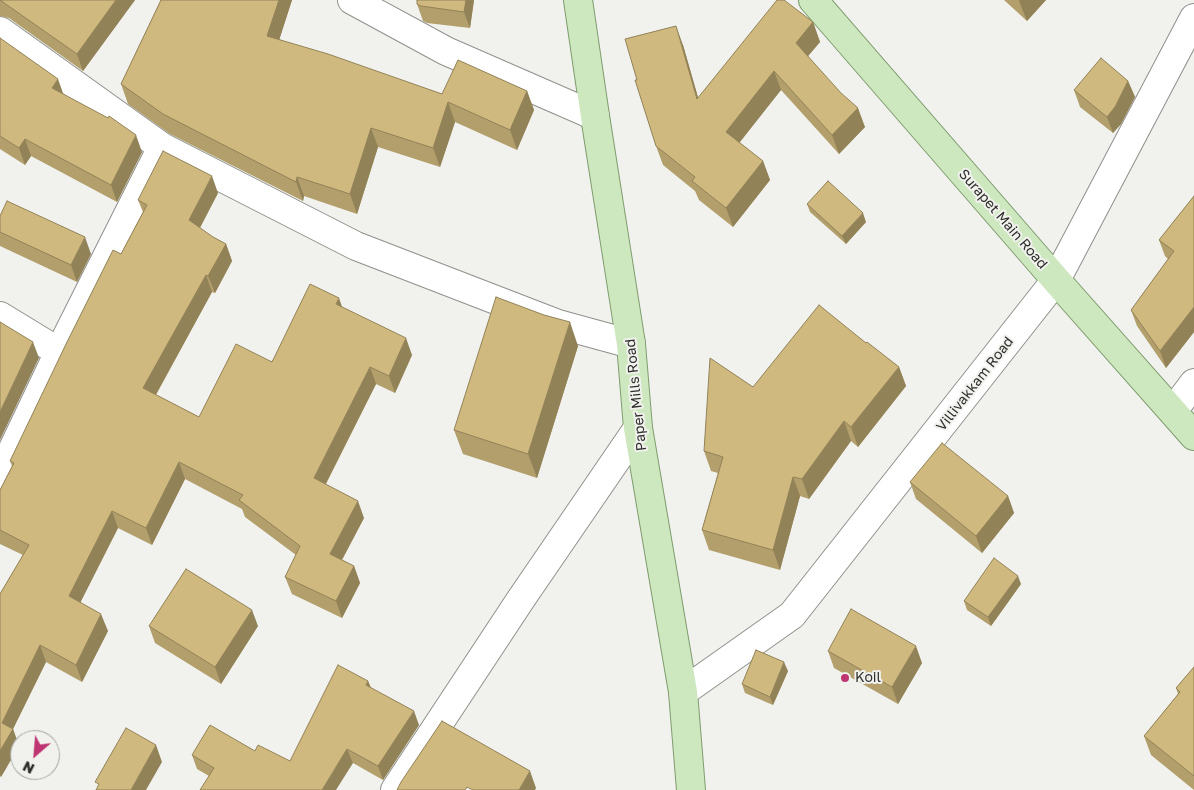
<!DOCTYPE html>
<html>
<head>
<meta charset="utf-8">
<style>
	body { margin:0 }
	#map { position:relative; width:1194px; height:790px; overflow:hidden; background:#f1f2ee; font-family:"Golos Text",sans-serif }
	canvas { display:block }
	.north { position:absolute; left:10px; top:730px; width:50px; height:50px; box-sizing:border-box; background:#f1f2ee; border:1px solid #a3a4a1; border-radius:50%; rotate:207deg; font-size:14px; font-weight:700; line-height:20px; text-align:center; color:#2e2f2d }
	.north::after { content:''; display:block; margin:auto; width:18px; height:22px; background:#be3571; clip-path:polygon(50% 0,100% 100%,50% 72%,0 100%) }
</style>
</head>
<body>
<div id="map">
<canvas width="1194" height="790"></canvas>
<div class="north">N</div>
</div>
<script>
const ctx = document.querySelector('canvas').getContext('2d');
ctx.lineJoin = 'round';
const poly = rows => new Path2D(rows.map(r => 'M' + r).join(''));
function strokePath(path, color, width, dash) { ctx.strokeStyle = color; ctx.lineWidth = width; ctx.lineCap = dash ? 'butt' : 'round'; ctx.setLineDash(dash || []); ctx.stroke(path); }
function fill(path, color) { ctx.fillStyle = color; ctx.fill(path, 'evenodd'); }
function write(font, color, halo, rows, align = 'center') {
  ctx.font = font + ' "Golos Text",sans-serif'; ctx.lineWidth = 4; ctx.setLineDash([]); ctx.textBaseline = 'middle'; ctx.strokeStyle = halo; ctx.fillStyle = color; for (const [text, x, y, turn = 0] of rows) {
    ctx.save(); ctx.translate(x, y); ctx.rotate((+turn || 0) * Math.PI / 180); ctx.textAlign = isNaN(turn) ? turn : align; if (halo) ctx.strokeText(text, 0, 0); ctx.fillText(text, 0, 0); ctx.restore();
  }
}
const minor = poly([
	[352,0,446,51,595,116],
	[0,31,162,147,356,246,558,324,631,344],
	[0,316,59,352],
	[1173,411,1194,383],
	[0,476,59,352,162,147],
	[683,692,792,615,1056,280,1194,18],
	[395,790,521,599,638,428]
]);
const major = poly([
	[578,0,595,116,631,344,638,428,683,692,691,790],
	[813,0,1056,280,1194,436]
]);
const wall = poly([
	[0,0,135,0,83,71,9,18,0,16],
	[161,0,292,0,279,40,442,94,527,91,534,110,517,150,455,122,440,167,378,147,357,214,304,196,303,201,170,134,128,104,121,84],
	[474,0,470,28,427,23,423,21,417,4],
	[1004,0,1046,0,1027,21],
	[813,22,820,42,808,56,865,127,839,154,781,90,739,142,763,161,770,180,733,227,699,200,695,191,663,165,656,146,637,80,683,45,698,98],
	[0,38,63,94,142,152,117,202,31,156,25,165,0,149],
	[1128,81,1135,97,1121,124,1113,133,1080,107,1074,90],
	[218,193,200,228,213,237,226,244,232,261,215,293,212,292,156,395,199,417,342,307,412,355,395,393,376,384,326,484,364,518,342,560,354,566,360,583,342,618,292,594,285,577,296,555,245,517,242,509,185,479,152,545,118,528,80,603,108,631,82,682,46,662,13,729,19,746,1,777,0,776,0,594,23,555,0,544,0,490,12,466,10,461,121,254,143,212,138,200],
	[1194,196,1194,332,1166,368,1137,326,1131,310,1168,259,1165,256,1159,240],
	[807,204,866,222,846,244,810,212],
	[0,216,91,254,77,282,0,246],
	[544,315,578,346,537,478,463,454,454,430],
	[866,343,899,367,906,386,858,447,851,441,809,499,800,496,780,570,709,550,702,530,718,473,711,471,704,451,753,387],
	[910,482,1008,496,1014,513,982,553,916,499],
	[1021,584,991,626,967,610,964,601],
	[149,626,258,626,221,684,155,643],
	[828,651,922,663,898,704,834,668],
	[1194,667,1194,790,1151,755,1144,736,1178,694,1176,688],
	[788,671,773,705,745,693,742,684],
	[368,681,371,688,419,725,383,780,353,763,209,776,197,769,192,755,255,751,290,761]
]);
const shadedWall = poly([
	[116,0,135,0,83,71,77,54],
	[279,0,292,0,274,56,267,36],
	[466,0,474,0,470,28,464,12],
	[1020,0,1046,0,1027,21,1019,1],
	[813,22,820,42,803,62,796,43],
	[676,26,683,45,704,118,697,99],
	[774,71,781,90,733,151,726,132],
	[58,79,64,96,52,88],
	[1128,81,1135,97,1121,124,1113,133,1107,117],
	[527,91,534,110,517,150,510,130],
	[448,102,455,122,440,167,433,148],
	[858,108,865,127,839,154,832,135],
	[371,128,378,147,357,214,350,194],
	[136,135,142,152,117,202,111,185],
	[25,139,31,156,25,165,19,148],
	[763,161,770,180,733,227,726,208],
	[212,176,218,193,195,237,189,220],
	[297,177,304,196,303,201,296,182],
	[863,213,866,222,846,244,842,236],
	[85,237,91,254,77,282,71,265],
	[226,244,232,261,215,293,208,276],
	[206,275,212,292,150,405,143,388],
	[339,298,345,315,336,304],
	[1194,307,1194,332,1166,368,1160,351],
	[570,322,578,346,537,478,528,454],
	[406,338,412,355,395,393,389,376],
	[33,342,39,358,0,440,0,412],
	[370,367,376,384,320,495,314,478],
	[899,367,906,386,858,447,851,427],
	[844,421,851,441,809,499,802,479],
	[179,462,185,479,152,545,146,528],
	[793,477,800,496,780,570,773,550],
	[1008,496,1014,513,982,553,976,536],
	[358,501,364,518,336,571,330,554],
	[112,511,118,528,75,613,69,596],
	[354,566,360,583,342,618,336,601],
	[1018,576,1021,584,991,626,988,617],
	[252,610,258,626,221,684,215,667],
	[101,614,108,631,82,682,76,665],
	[40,645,46,662,13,729,19,746,1,777,0,774,0,751,2,723],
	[916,646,922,663,898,704,892,687],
	[784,662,788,671,773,705,770,697],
	[368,681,374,695,366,685],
	[414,711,419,725,383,780,378,766],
	[156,745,162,762,146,790,131,790],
	[347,749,353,763,336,790,322,790],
	[530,771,536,788,535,790,519,790]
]);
const building = poly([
	[0,0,116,0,77,54,0,0],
	[161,0,279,0,267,36,328,54,442,94,458,60,527,91,510,130,448,102,433,148,371,128,350,194,297,177,296,182,163,114,121,84,161,0],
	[417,0,466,0,464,12,421,6,417,4,417,0],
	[777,0,784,0,813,22,796,43,841,93,858,108,832,135,774,71,726,132,763,161,726,208,692,181,695,177,656,146,635,80,637,80,625,39,676,26,697,99,777,0],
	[0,38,58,79,52,88,108,118,109,116,136,135,111,185,25,139,19,148,0,136,0,38],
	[1101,58,1128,81,1115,107,1107,117,1074,90,1101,58],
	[163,151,212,176,189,220,213,237,226,244,208,276,206,275,143,388,199,417,236,344,272,362,310,284,339,298,336,304,406,338,389,376,370,367,314,478,358,501,330,554,354,566,336,601,285,577,300,546,239,500,243,495,179,462,146,528,112,511,69,596,101,614,76,665,40,645,2,723,13,729,0,751,0,594,29,545,0,530,0,490,14,463,10,461,67,342,113,250,121,254,147,205,138,200,163,151],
	[828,181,863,213,842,236,807,204,828,181],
	[1194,196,1194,307,1160,351,1131,310,1174,251,1159,240,1194,196],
	[7,201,85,237,71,265,0,232,0,216,7,201],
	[496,297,544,315,570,322,528,454,454,430,496,297],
	[819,305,866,343,867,342,899,367,851,427,844,421,802,479,793,477,773,550,702,530,723,457,704,451,710,358,753,387,819,305],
	[0,322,33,342,0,412,0,322],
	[942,443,1008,496,976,536,910,482,942,443],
	[994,558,1018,576,988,617,964,601,994,558],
	[186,569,252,610,215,667,149,626,186,569],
	[851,609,916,646,892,687,828,651,851,609],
	[756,650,784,662,770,697,742,684,756,650],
	[338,665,368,681,366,685,414,711,378,766,347,749,322,790,200,790,214,768,192,755,210,725,255,751,258,745,290,761,338,665],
	[1194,667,1194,776,1144,736,1180,692,1176,688,1194,667],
	[442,721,530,771,519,790,473,790,467,787,465,790,397,790,401,782,442,721],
	[126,728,156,745,131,790,96,790,99,784,95,782,126,728]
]);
const markers = [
	[845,678,5,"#be3571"]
];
const streetNames = [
	["Surapet Main Road",1003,219,49],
	["Villivakkam Road",975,384,-52],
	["Paper Mills Road",636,395,-96]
];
const poiNames = [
	["Koil",855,678]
];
strokePath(minor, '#90908d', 30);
strokePath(major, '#7f9c6f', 30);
strokePath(minor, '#fff', 28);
strokePath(major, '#cde7be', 28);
fill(wall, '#b39f6c');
fill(shadedWall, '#928258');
fill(building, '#d0b97e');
strokePath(building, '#928258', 1);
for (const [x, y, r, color] of markers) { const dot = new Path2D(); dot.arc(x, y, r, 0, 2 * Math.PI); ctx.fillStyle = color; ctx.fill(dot); strokePath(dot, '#f1f2ee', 2); }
write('14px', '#2e2f2d', '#f1f2ee', streetNames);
write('14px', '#2e2f2d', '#f1f2ee', poiNames, 'left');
</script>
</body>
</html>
